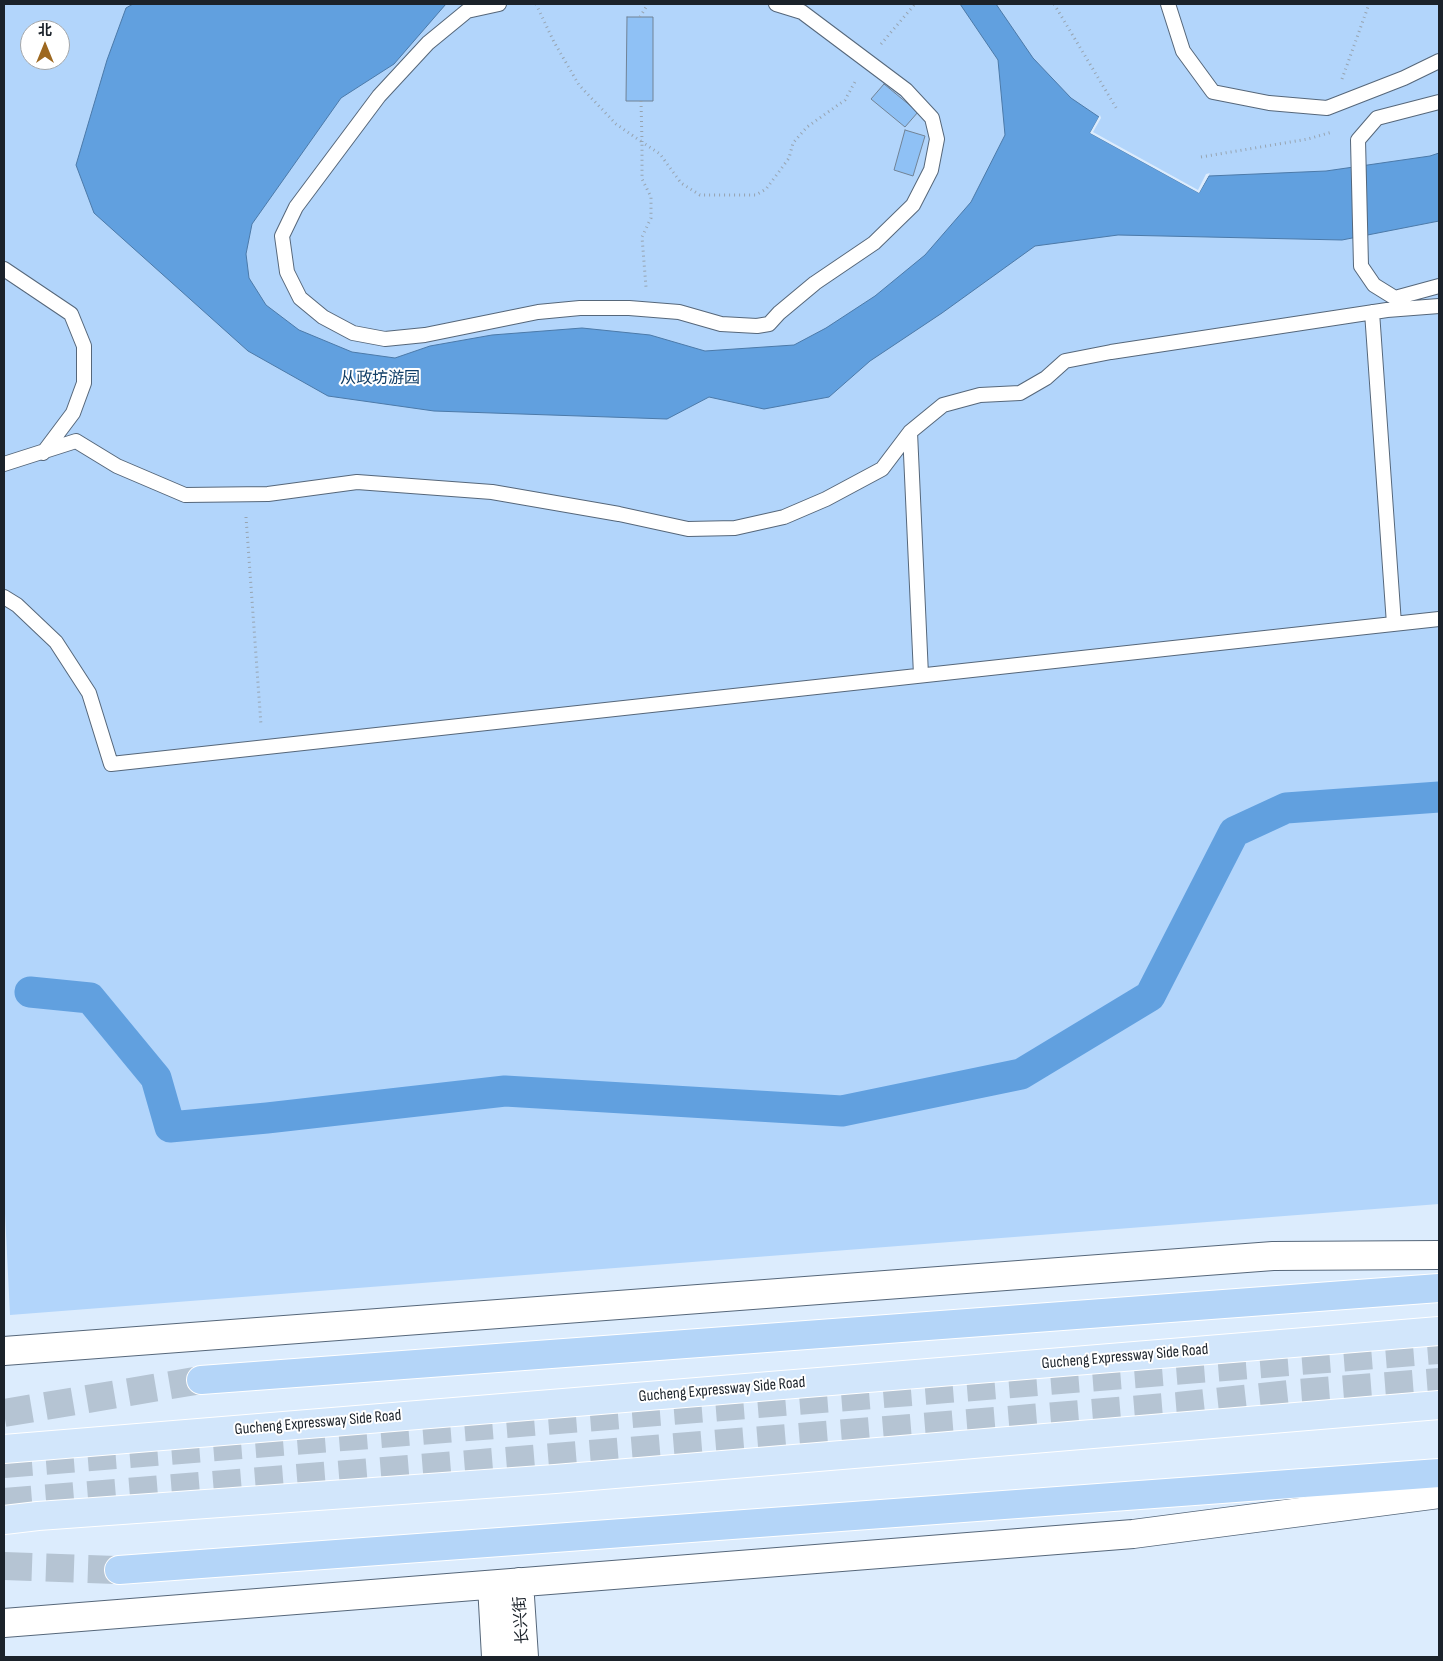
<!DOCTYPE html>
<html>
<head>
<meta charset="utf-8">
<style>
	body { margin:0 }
	#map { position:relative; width:1443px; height:1661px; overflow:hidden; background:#dcecfd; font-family:"Sofia Sans Condensed","Noto Sans SC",sans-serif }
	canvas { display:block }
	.frame { position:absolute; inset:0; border:5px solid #1b222a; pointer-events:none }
	.north { position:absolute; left:20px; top:20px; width:50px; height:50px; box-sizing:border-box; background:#fff; border:1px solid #a4a7aa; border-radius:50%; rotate:0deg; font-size:14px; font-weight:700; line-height:20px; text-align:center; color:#1b222a }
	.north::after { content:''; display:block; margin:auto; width:18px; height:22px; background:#9d6820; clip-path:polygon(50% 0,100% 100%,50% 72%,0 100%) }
</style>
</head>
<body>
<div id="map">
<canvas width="1443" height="1661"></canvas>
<div class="frame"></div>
<div class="north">北</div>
</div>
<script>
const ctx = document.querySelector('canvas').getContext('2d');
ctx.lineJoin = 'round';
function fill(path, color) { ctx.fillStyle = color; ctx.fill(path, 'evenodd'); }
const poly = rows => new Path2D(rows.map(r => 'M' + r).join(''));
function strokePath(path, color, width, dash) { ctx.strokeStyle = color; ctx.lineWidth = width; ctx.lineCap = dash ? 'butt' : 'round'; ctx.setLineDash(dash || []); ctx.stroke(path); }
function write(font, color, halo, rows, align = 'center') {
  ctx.font = font + ' "Sofia Sans Condensed","Noto Sans SC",sans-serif'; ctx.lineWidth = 4; ctx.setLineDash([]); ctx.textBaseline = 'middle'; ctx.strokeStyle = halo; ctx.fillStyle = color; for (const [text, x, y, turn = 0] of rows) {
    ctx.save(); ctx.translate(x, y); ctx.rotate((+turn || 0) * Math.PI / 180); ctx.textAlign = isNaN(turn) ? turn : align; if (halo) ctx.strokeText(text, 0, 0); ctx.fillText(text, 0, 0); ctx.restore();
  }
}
const green = poly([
	[4,4,1439,4,1439,1204,10,1315,4,1193],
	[30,30,60,30,60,60,30,60]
]);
const water = poly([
	[133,4,446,4,394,64,341,98,252,224,246,254,249,278,266,305,299,330,352,352,395,358,430,346,492,335,582,328,650,335,705,351,794,345,826,328,875,296,925,255,971,202,1005,135,998,60,960,4,996,4,1033,58,1071,98,1099,117,1090,133,1199,193,1209,176,1326,171,1430,156,1439,153,1439,221,1342,240,1118,235,1035,246,942,313,870,361,829,397,764,409,709,397,667,419,434,411,328,396,248,351,94,213,76,165,107,60,126,8,133,4]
]);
const pier = poly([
	[1100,115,1101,118,1093,132,1198,190,1206,174,1210,173,1199,193,1090,133]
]);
const canal = poly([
	[30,992,90,998,156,1078,170,1127,267,1118,505,1091,842,1111,1021,1074,1150,996,1234,832,1286,808,1439,797]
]);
const building = poly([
	[627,17,653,17,653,101,626,101,627,17],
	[884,84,918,112,905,127,871,99,884,84],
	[905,130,925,136,913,176,894,170,905,130]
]);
const highwayTunnel = poly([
	[4,1413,201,1380],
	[4,1464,1439,1350],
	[4,1502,1178,1406,1297,1393,1439,1382],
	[4,1566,119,1570]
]);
const path = poly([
	[536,4,554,42,579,85,616,124,642,142,642,179,651,197,651,218,642,237,646,287],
	[1054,4,1118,111],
	[640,17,648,4],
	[881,44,915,4],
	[1342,79,1369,4],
	[641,101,642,142,660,154,681,183,700,195,756,195,766,189,778,173,789,158,793,143,807,127,845,100,856,80],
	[1201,157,1308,139,1332,132],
	[246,517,261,725]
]);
const lane = poly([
	[499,4,467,11,428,43,379,96,296,207,282,236,287,272,300,298,323,317,353,333,385,339,425,335,538,312,580,308,629,308,679,312,721,324,757,326,769,324,779,313,815,283,874,243,913,205,931,170,937,139,932,118,906,90,802,12,776,4],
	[1168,4,1183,51,1213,92,1269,103,1327,108,1404,78,1439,61],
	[1439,102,1377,118,1358,140,1361,266,1374,285,1395,298,1439,286],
	[4,269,71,314,84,346,84,383,73,413,43,453],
	[1372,312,1394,624],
	[910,432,921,675],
	[4,464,76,441,117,466,185,495,268,494,357,482,492,492,619,514,688,529,735,528,784,517,826,499,882,469,910,432,943,405,980,395,1020,393,1046,378,1065,361,1111,352,1387,310,1439,306],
	[4,597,17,605,56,642,89,693,111,764,1439,619]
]);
const secondary = poly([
	[4,1351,1273,1256,1439,1255],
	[519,1582,524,1657],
	[492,1585,496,1657],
	[4,1623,1133,1534,1439,1494]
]);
const primary = poly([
	[4,1449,1439,1331],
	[4,1520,38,1516,555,1479,1439,1405]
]);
const highway = poly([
	[201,1380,1439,1288],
	[119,1570,1439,1473]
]);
const parkNames = [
	["从政坊游园",380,379]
];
const streetNames = [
	["Gucheng Expressway Side Road",1125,1357,-5],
	["Gucheng Expressway Side Road",722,1390,-5],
	["Gucheng Expressway Side Road",318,1423,-5],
	["长兴街",522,1620,-94]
];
fill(green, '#b2d5fb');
fill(water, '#61a0df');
strokePath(water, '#4c7aa9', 1);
fill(pier, '#dcecfd');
strokePath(canal, '#61a0df', 31);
fill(building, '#8fc1f5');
strokePath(building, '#718396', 1);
strokePath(highwayTunnel, '#b5c4d3', 28, [28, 14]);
strokePath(lane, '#56677a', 16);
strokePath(secondary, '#56677a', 30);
strokePath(primary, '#fff', 30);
strokePath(highway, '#fff', 30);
strokePath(path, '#97a4b1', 3, [1, 4]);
strokePath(lane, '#fff', 14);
strokePath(secondary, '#fff', 28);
strokePath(primary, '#d2e6fb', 28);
strokePath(highway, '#b4d5f8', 28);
write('16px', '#113f68', '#fff', parkNames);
write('16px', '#1b222a', '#fff', streetNames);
</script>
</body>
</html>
